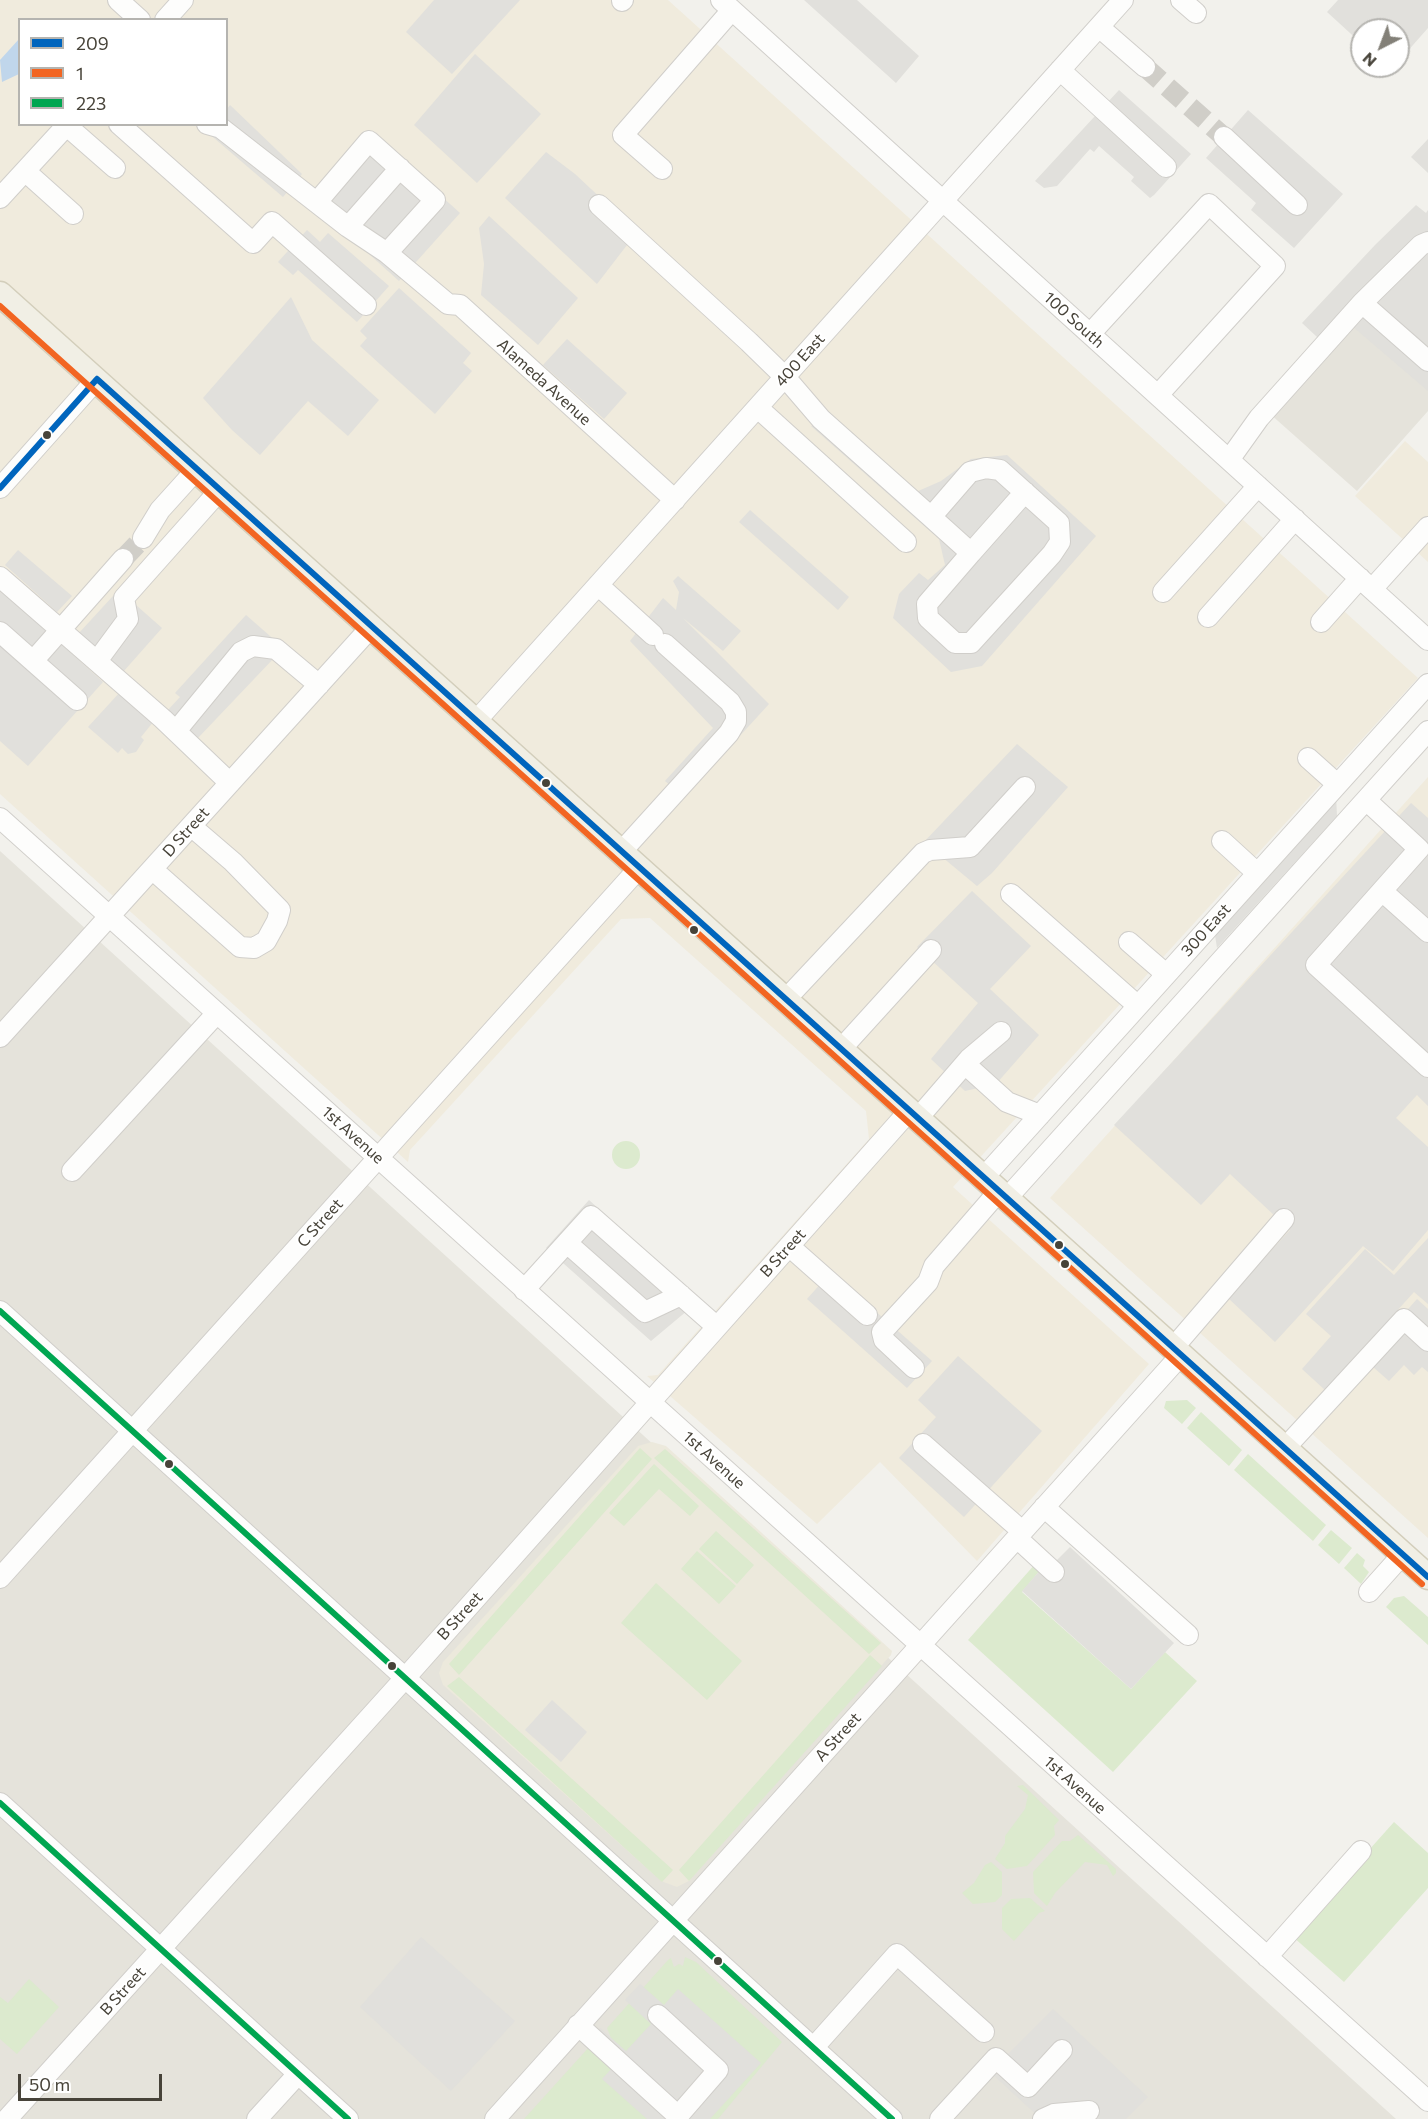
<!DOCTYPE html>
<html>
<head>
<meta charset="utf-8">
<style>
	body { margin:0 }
	#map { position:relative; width:1428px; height:2119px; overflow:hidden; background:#f2f1ec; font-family:Commissioner,sans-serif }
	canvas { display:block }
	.legend { position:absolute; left:18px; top:18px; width:210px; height:108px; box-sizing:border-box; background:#fff; border:2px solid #b5b4b0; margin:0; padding:8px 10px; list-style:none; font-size:18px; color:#474339 }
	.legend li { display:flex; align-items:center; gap:12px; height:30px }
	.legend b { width:30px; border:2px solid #b5b4b0 }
	.north { position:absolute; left:1350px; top:18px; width:60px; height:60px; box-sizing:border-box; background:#fff; border:2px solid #b5b4b0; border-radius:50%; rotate:222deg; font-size:16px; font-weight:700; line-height:24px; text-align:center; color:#474339 }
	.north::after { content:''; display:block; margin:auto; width:21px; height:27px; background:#838078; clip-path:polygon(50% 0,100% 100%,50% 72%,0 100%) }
	.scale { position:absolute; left:18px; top:2074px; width:144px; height:27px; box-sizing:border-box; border:3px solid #474339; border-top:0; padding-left:8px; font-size:18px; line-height:21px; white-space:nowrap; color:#474339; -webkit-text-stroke:4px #fff; paint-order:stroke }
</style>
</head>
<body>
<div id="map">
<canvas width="1428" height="2119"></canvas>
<ul class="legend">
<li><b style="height:8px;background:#0065bd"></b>209</li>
<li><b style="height:8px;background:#f26522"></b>1</li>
<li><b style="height:8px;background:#00a651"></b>223</li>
</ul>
<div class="north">N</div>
<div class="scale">50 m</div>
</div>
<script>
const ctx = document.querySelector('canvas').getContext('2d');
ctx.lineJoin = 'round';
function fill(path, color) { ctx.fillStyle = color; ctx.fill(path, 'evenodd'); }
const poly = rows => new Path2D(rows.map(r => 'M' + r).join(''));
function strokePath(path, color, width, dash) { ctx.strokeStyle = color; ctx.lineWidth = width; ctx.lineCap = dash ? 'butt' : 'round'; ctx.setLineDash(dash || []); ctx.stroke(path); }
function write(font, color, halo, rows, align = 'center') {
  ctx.font = font + ' Commissioner,sans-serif'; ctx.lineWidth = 4.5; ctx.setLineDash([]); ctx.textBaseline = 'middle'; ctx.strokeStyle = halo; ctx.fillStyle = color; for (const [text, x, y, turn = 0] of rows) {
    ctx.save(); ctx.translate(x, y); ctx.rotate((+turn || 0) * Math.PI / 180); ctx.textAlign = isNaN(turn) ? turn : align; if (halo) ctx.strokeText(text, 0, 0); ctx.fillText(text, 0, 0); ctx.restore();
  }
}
const residential = poly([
	[1357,314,1428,377,1428,411,1357,491,1269,413],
	[0,851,1396,2119,0,2119]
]);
const commercial = poly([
	[0,0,668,0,1418,678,953,1187,1149,1364,977,1561,880,1462,817,1524,647,1376,658,1375,869,1139,866,1111,650,918,621,919,410,1150,408,1162,0,794],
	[20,20,226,20,226,124,20,124],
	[1405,441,1428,462,1428,562,1355,496],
	[1428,777,1428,1538,1050,1198]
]);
const education = poly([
	[652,1442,666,1446,892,1651,891,1655,689,1881,677,1887,661,1881,443,1685,439,1673,443,1662,638,1446]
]);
const green = poly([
	'612 1155a14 14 0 1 1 28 0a14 14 0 1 1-28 0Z',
	[1187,1400,1196,1408,1182,1424,1164,1408,1166,1401],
	[1201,1412,1242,1450,1229,1466,1187,1428],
	[640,1448,652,1459,459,1675,449,1664],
	[665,1449,881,1643,869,1654,654,1458],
	[1248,1454,1326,1525,1313,1541,1234,1470],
	[654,1464,699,1506,690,1516,659,1489,624,1526,609,1513],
	[1331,1530,1352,1548,1339,1564,1318,1545],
	[716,1531,754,1565,737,1584,699,1549],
	[697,1551,736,1586,719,1604,681,1569],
	[1357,1553,1365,1560,1363,1566,1369,1572,1361,1584,1344,1568],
	[1036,1563,1042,1568,1022,1592,1131,1689,1165,1652,1197,1681,1113,1772,968,1640],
	[656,1583,742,1661,707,1700,621,1623],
	[1404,1596,1428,1617,1428,1645,1386,1607,1394,1598],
	[870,1655,882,1666,689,1881,679,1870],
	[459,1677,673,1870,662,1882,447,1686],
	[1023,1785,1059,1820,1054,1826,1055,1835,1027,1866,1007,1869,995,1859,1005,1843,1005,1836,1025,1809,1028,1795,1017,1786],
	[1394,1822,1428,1853,1428,1888,1344,1982,1292,1936],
	[1078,1835,1116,1869,1116,1873,1113,1876,1107,1865,1085,1862,1055,1893,1047,1906,1034,1893,1033,1872,1062,1841,1070,1841],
	[991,1862,1002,1872,1002,1895,995,1902,973,1904,962,1893,974,1883,985,1865],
	[1030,1898,1045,1911,1039,1913,1014,1941,1002,1929,1002,1908,1011,1899],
	[685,1957,696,1962,782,2042,718,2119,524,2119,590,2046,611,2038,607,2028,668,1960,671,1958,674,1967,679,1964,683,1966],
	[29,1979,59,2007,17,2054,0,2039,0,1997,8,2003]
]);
const parking = poly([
	[434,0,520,0,452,74,406,32],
	[804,0,857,0,919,56,896,83],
	[1338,0,1428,0,1428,28,1398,62,1398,30,1362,30,1362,44,1327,12],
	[475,54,541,114,477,183,414,125],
	[1119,90,1191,154,1154,195,1150,198,1131,181,1134,177,1099,146,1094,152,1090,149,1057,186,1044,188,1035,181],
	[230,105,302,174,283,197,207,132,226,124,227,109],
	[1248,110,1343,194,1294,248,1251,210,1256,203,1206,158],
	[369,131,460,213,399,281,308,199],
	[1428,139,1428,173,1411,157],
	[546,152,575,174,637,232,597,284,505,198],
	[1416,205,1426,213,1428,210,1428,391,1352,326,1331,350,1302,323,1375,245],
	[489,216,578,298,538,345,481,295,484,264,479,228],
	[307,230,320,242,328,233,389,286,357,322,298,270,293,275,278,262],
	[399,288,471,353,463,363,472,371,435,414,360,346,367,338,360,331],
	[291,297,312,340,379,400,348,436,308,401,260,455,232,430,203,398],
	[567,339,627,393,604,419,543,365],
	[833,417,916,492,941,481,971,459,1007,455,1096,536,982,666,951,672,893,618,899,594,919,573,928,580,945,565,939,539,811,426],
	[750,510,849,597,838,610,739,522],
	[18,550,72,596,57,612,5,565],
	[136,571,128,598,162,628,123,672,79,633],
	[678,576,741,631,723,651,683,618,769,704,684,797,665,781,713,728,630,641,663,598,676,610,679,592,673,581],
	[0,589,103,682,28,766,0,741],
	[246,615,294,657,274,658,197,739,154,721,141,737,144,740,136,752,128,754,122,748,118,753,88,727,132,679,168,710,180,697,175,693],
	[1017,744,1068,787,992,873,977,886,924,842],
	[1336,795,1337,816,1217,948,1214,929],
	[1411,803,1428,818,1428,1106,1417,1095,1396,1118,1428,1147,1428,1230,1393,1271,1363,1246,1275,1342,1228,1298,1290,1230,1230,1174,1201,1205,1114,1125],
	[972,891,1031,946,990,989,1039,1035,996,1084,965,1091,931,1059,978,1003,917,947],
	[589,1200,700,1300,651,1341,546,1248],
	[1428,1238,1428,1304,1414,1292,1325,1390,1302,1369,1331,1336,1306,1314,1365,1249,1394,1275],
	[831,1272,932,1361,907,1388,807,1299],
	[1417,1299,1428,1309,1428,1372,1422,1367,1414,1375,1404,1365,1389,1381,1364,1359],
	[958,1356,1042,1431,964,1517,899,1458,936,1417,918,1400],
	[1070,1547,1174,1643,1131,1689,1022,1591,1042,1568,1057,1560],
	[552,1700,587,1732,561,1762,525,1730],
	[421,1937,515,2021,451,2091,360,2007],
	[640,1984,664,2005,678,1989,761,2063,710,2119,647,2119,602,2079,613,2067,587,2044,600,2028,626,2051,651,2024,625,2000],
	[1053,2009,1148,2097,1126,2119,1041,2119,990,2072]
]);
const water = poly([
	[19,39,19,74,2,82,0,60]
]);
const minorTunnel = poly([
	[1145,67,1224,137],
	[123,559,143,538]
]);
const minor = poly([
	[118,0,140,20],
	[721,0,1428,640],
	[1181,0,1196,13],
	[622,1,623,0],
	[165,20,183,0],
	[1099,27,1145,67],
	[1060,70,1166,167],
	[119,124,253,243,272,222,366,305],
	[207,124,221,128,348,227,387,253,448,304,460,305,675,500],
	[67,126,115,168],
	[1224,137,1297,205],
	[662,169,623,135,732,10],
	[25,171,73,214],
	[0,198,68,124],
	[317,202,369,141,435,200,387,253],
	[599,205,749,342,785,377,821,419,931,517,970,472,986,468,1000,470,1059,523,1060,542,1052,554,971,643,955,643,928,618,927,604,971,553,931,517],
	[348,227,400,168],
	[1428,242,1421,245,1362,303,1428,361],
	[1090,334,1209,204,1275,266,1158,395],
	[758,408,906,542],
	[1229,460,1259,418,1362,303],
	[0,488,97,379],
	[143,538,160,510,197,469],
	[971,553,1025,492],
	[0,577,163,719,230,783],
	[598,585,653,635],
	[1372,589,1428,527],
	[1163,592,1258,486],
	[1208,617,1295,519],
	[1321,622,1360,578],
	[0,632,77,700],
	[33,661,123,559],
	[97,661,128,619,124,598,220,490],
	[476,721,1123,0],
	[176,731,241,652,253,646,276,649,319,685],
	[1308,758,1337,784],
	[1366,800,1419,849,1316,965,1428,1067],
	[0,818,1428,2101],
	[1222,841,1257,873],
	[622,851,729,733,736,721,736,712,730,702,665,644],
	[152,869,240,947,254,948,266,941,277,921,280,910,233,862,191,826],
	[1382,891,1428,932],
	[1011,894,1138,1006],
	[1129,942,1166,974],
	[786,999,923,853,930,850,970,847,1025,787],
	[0,1037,372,626],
	[841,1049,931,950],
	[965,1064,1007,1102,1040,1115],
	[918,1118,969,1059,1001,1032],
	[72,1171,217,1013],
	[984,1177,1428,684],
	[1007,1198,1428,731],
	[567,1243,645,1312,681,1295],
	[789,1246,867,1315],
	[524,1290,591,1216,717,1327],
	[0,1311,892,2119],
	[1173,1348,1284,1219],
	[914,1368,884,1340,882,1332,928,1282,934,1266,999,1191],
	[923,1444,1022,1531],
	[1285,1448,1404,1319,1428,1341],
	[1044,1507,1188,1635],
	[1017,1538,1054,1572],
	[0,1578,640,867],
	[1369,1592,1403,1554],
	[0,1803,348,2119],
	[1267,1957,1361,1851],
	[578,2025,678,2116,718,2070,658,2015],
	[814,2047,897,1954,984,2032],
	[7,2119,406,1677,910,1110],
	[257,2119,298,2074],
	[495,2119,1181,1355],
	[940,2119,996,2058,1028,2087,1062,2050],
	[1043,2119,1054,2114,1089,2111]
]);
const major = poly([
	[0,294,1428,1577]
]);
const bus1 = poly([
	[97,379,1428,1577],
	[0,488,97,379]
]);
const bus2 = poly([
	[0,306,1422,1584]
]);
const bus3 = poly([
	[0,1311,892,2119],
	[0,1803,348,2119]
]);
const markers = [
	[47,435,5,"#474339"],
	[546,783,5,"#474339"],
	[694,930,5,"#474339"],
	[1059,1245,5,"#474339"],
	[1065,1264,5,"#474339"],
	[169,1464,5,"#474339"],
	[392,1666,5,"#474339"],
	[718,1961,5,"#474339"]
];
const streetNames = [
	["100 South",1074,320,42],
	["400 East",800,360,-48],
	["Alameda Avenue",544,382,42],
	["D Street",186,832,-48],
	["300 East",1206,930,-48],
	["1st Avenue",353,1135,42],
	["C Street",320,1223,-48],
	["B Street",783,1253,-48],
	["1st Avenue",714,1460,42],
	["B Street",460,1616,-48],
	["A Street",838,1737,-48],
	["1st Avenue",1075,1785,42],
	["B Street",123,1991,-48]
];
fill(residential, '#e5e3db');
fill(commercial, '#f0ebdd');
fill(education, '#ece9dc');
fill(green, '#dceace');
fill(parking, '#e1e0dc');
fill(water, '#c0d6eb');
strokePath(minorTunnel, '#d0cec8', 20, [20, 10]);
strokePath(minor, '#d0ceca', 22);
strokePath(major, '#d3cebb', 27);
strokePath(minor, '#fdfdfc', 20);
strokePath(major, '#f1efe5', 24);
strokePath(bus1, '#0065bd', 6);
strokePath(bus2, '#f26522', 6);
strokePath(bus3, '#00a651', 6);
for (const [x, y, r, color] of markers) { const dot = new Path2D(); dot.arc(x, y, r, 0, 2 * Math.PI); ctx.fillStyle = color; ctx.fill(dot); strokePath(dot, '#fff', 2); }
write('16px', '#474339', '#fff', streetNames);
</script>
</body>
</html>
